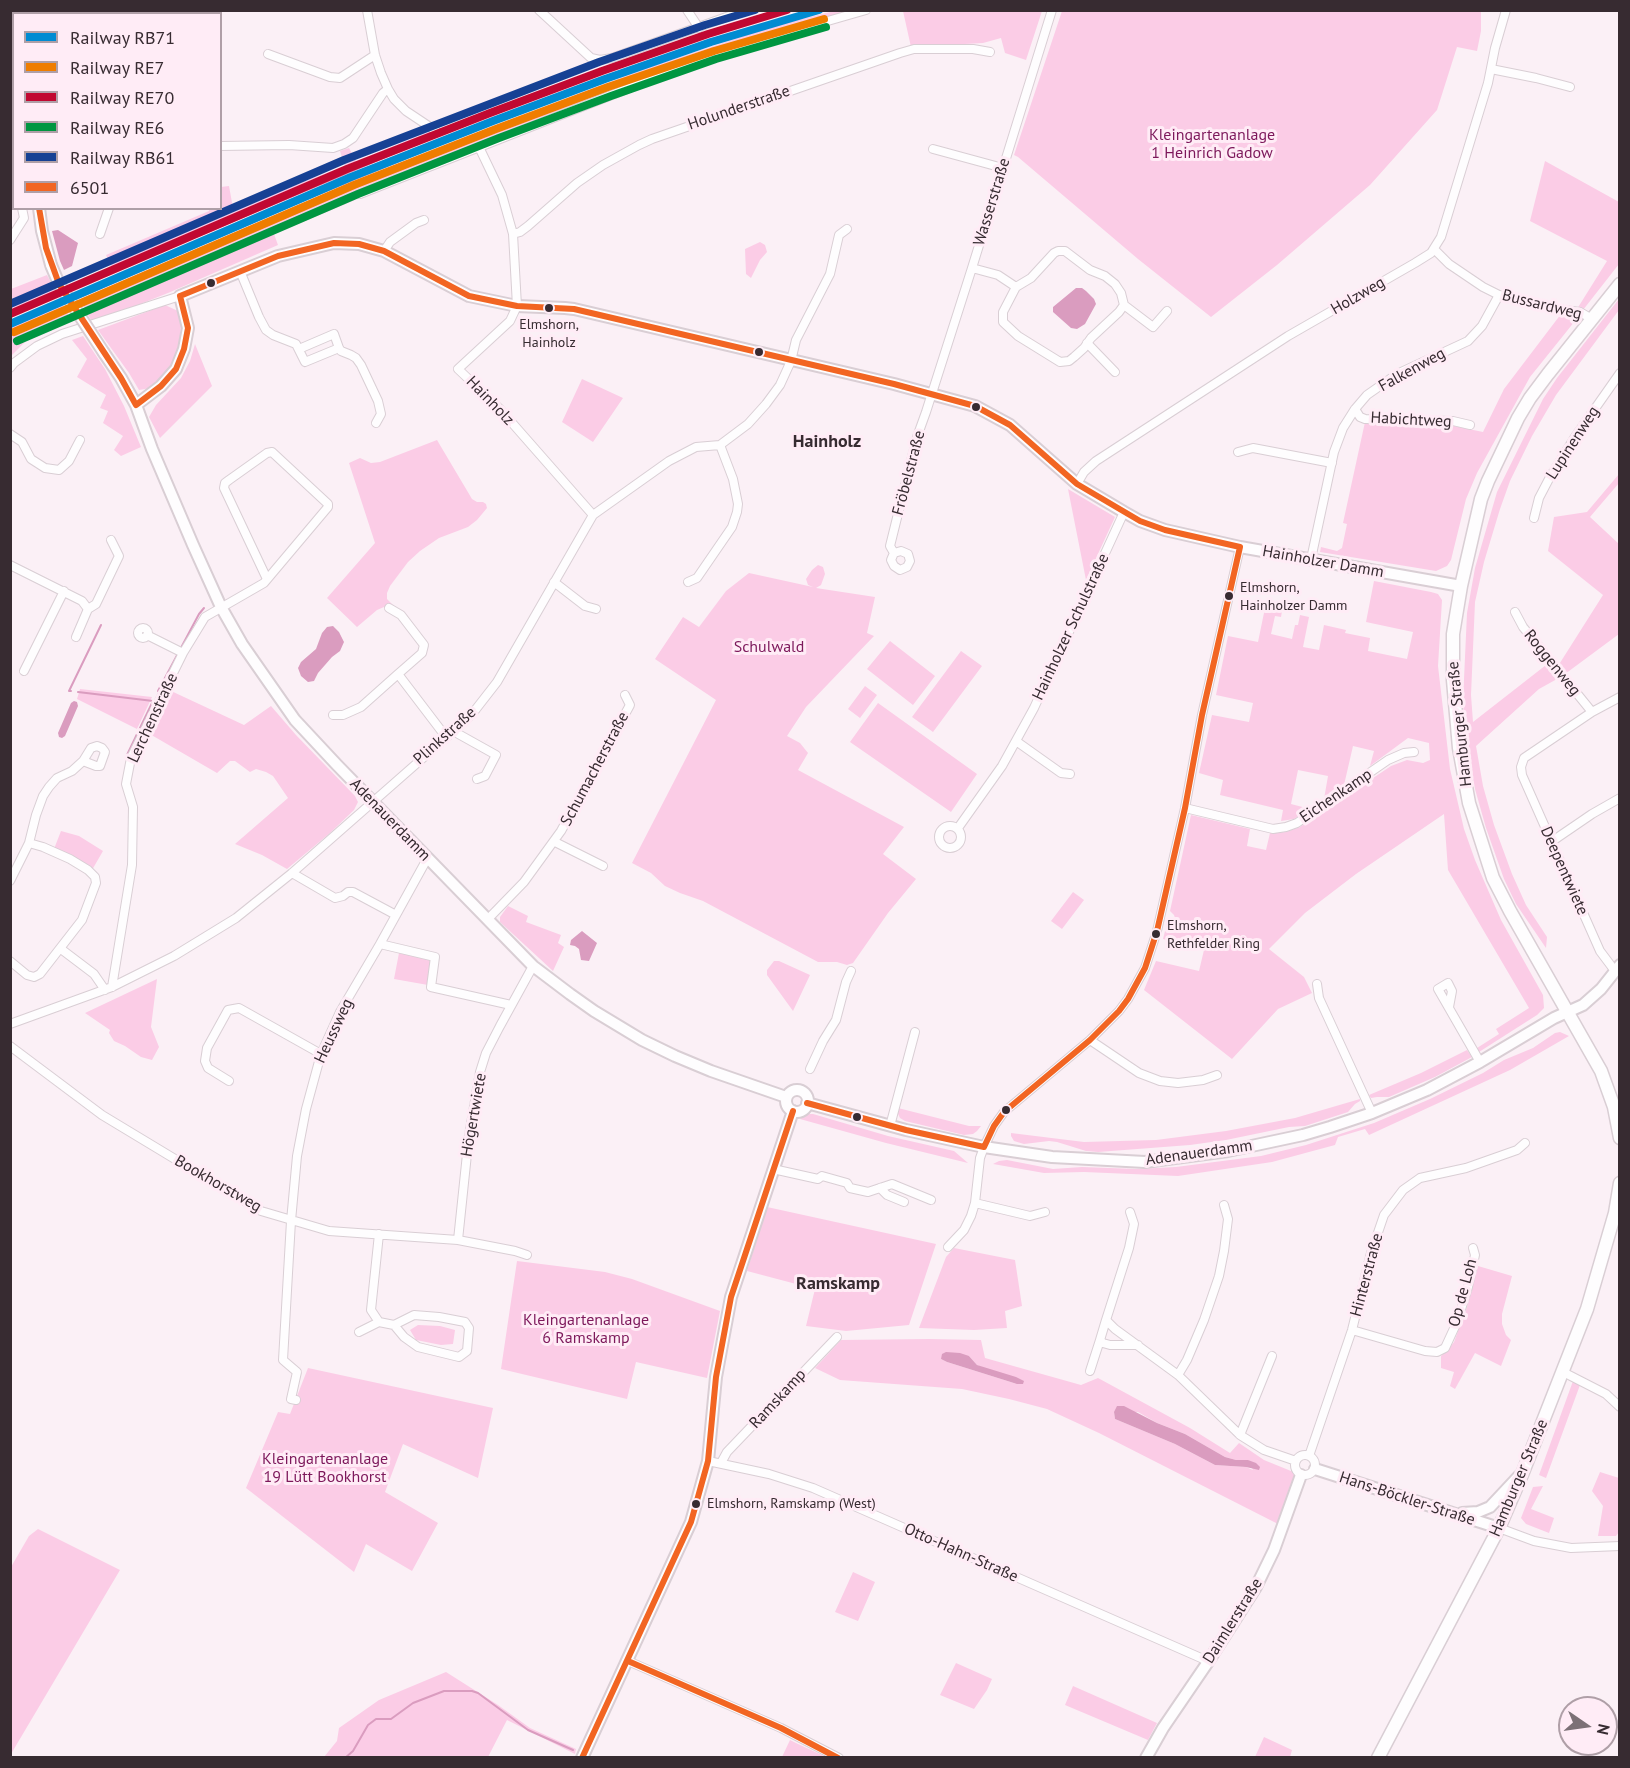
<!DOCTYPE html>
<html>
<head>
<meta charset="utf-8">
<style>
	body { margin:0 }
	#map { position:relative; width:1630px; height:1768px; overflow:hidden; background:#fbf0f6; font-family:"PT Sans",sans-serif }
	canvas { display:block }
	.frame { position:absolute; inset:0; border:12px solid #372b31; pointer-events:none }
	.legend { position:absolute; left:12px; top:12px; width:210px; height:198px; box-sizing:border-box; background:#ffecf6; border:2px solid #af9fa7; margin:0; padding:8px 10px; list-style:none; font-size:18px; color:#372b31 }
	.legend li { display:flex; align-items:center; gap:12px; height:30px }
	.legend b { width:30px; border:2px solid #af9fa7 }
	.north { position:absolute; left:1558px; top:1696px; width:60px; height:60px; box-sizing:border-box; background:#ffecf6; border:2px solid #af9fa7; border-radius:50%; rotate:103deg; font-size:16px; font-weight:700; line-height:24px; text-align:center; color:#372b31 }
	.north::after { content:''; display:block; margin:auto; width:21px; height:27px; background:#7c7076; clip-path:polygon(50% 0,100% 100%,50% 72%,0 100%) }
</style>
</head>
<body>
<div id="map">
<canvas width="1630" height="1768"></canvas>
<div class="frame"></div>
<ul class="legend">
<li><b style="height:8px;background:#008bd2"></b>Railway RB71</li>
<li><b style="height:8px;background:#ef7d00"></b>Railway RE7</li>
<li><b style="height:8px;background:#c10831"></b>Railway RE70</li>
<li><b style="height:8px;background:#009641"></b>Railway RE6</li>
<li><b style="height:8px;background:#164194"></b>Railway RB61</li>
<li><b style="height:8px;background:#f26522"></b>6501</li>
</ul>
<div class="north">N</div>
</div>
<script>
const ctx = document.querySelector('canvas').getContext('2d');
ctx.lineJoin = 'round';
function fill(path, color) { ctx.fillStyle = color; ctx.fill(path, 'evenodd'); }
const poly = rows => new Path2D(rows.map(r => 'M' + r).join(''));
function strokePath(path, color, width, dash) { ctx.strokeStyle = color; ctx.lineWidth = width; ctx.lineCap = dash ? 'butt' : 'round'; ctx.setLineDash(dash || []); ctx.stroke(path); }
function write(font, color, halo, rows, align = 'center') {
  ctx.font = font + ' "PT Sans",sans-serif'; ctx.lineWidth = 6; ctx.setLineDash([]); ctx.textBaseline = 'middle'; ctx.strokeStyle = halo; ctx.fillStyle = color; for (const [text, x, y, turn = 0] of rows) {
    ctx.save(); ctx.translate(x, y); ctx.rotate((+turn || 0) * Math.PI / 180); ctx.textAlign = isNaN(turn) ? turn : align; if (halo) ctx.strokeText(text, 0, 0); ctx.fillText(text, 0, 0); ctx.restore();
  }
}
const green = poly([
	[834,11,854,11,729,47,652,74,353,192,355,200,274,234,278,245,168,293,125,310,91,320,81,302,243,229,583,92,650,67,774,26],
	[903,11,1042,11,1026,60,1005,53,1001,38,983,43,911,47],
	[1062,11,1481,11,1481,31,1477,51,1457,47,1437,110,1370,185,1277,265,1211,317,1138,259,1018,157,1014,155],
	[431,131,435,133,112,269,106,255,209,211,209,209,220,208,221,187,229,186,233,208,345,166,340,151,349,148,356,161],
	[1545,161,1619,202,1619,264,1583,310,1577,309,1607,261,1530,221],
	[760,242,765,245,767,252,760,260,751,278,746,274,745,249],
	[47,275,57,294,11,312,11,289],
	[1619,299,1619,310,1556,395,1532,436,1510,481,1500,509,1484,562,1475,602,1471,695,1473,722,1546,665,1557,679,1539,689,1476,746,1483,786,1494,825,1512,874,1526,905,1547,937,1546,948,1516,904,1504,879,1486,828,1475,789,1465,733,1463,701,1467,613,1475,568,1497,492,1543,399,1557,378],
	[62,305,70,317,53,325,27,340,11,356,11,327],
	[165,305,178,311,181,326,179,349,172,367,151,388,139,390,129,373,98,330],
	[1561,314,1579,316,1530,377,1477,473,1466,499,1451,560,1447,566,1436,571,1320,552,1321,547,1337,551,1342,548,1347,524,1343,523,1365,422,1454,426,1483,432,1504,389],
	[83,336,105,369,124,406,141,447,121,456,114,450,123,436,103,423,108,411,100,408,106,395,77,377,87,359,72,340],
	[195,344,212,386,160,438,149,417,156,405,181,378,190,361],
	[582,379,623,398,593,442,562,422],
	[437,440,472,499,477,502,483,502,486,504,487,508,477,520,468,527,439,538,420,551,408,562,390,586,387,593,387,599,394,606,388,611,384,607,377,610,357,627,327,598,375,543,349,463,360,458,371,463,380,462],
	[1619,474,1619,483,1590,517,1619,544,1619,634,1565,674,1558,666,1603,595,1548,551,1554,517,1587,512],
	[1068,489,1115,517,1086,580],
	[818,565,823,567,825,574,821,585,816,588,875,597,867,633,874,636,806,707,787,736,800,743,808,753,798,770,904,827,883,854,916,879,888,913,853,963,847,965,837,962,818,962,703,901,680,893,665,886,651,873,632,863,716,700,655,659,683,617,699,627,726,591,749,573,813,587,808,585,806,579,812,570],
	[1374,581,1431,592,1438,594,1442,600,1438,666,1450,769,1464,829,1475,860,1501,920,1543,995,1544,1008,1537,1015,1479,1052,1477,1048,1499,1034,1496,1029,1529,1008,1448,870,1444,814,1356,874,1305,913,1269,949,1304,977,1312,993,1278,1009,1232,1059,1144,990,1156,961,1199,971,1204,950,1163,939,1165,931,1173,927,1176,921,1174,915,1170,911,1191,815,1250,829,1247,846,1266,850,1270,833,1286,832,1300,827,1391,766,1407,760,1423,763,1430,760,1429,743,1408,738,1370,766,1374,751,1353,746,1344,785,1324,799,1328,776,1298,770,1291,804,1310,809,1294,819,1281,821,1283,810,1220,795,1223,780,1199,773,1212,715,1249,722,1253,703,1216,695,1228,636,1258,642,1265,608,1282,611,1281,617,1275,616,1271,634,1292,639,1295,625,1298,625,1300,615,1309,617,1303,647,1319,650,1324,625,1346,630,1345,633,1370,638,1368,651,1407,659,1413,632,1366,622],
	[890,641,935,676,913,705,867,669],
	[961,651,982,666,933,732,912,717],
	[865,686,877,695,860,718,848,709],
	[80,689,152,697,137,729,77,699],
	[169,690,244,725,271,706,296,735,355,796,358,802,354,810,330,833,287,869,262,855,235,844,288,798,273,776,266,772,256,769,250,772,235,761,230,761,217,773,148,733],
	[878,703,977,774,951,812,850,742],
	[61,831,79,836,103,851,92,870,54,849],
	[1073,892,1084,900,1062,929,1051,921],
	[508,906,528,916,526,922,561,935,558,943,564,947,553,971,500,922,500,917],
	[399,953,433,960,428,985,394,979],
	[774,961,779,961,810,975,793,1011,767,975,767,970],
	[157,979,151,1027,159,1047,152,1060,141,1057,125,1046,114,1041,109,1033,110,1030,85,1013],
	[1560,1032,1569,1036,1510,1070,1369,1135,1365,1129,1338,1137,1335,1145,1272,1162,1178,1176,1084,1172,1044,1173,993,1164,999,1161,1007,1160,1053,1169,1082,1167,1137,1169,1176,1167,1261,1156,1306,1145,1374,1123,1430,1099,1483,1073,1504,1060,1533,1048,1555,1033],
	[1467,1050,1472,1057,1435,1077,1389,1097,1377,1097,1371,1098,1369,1095,1421,1073],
	[1360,1099,1360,1101,1355,1104,1348,1112,1305,1126,1289,1127,1226,1140,1190,1145,1098,1152,1086,1151,1057,1142,1049,1141,1024,1144,1014,1141,1011,1136,1011,1133,1084,1142,1156,1140,1226,1131,1295,1118],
	[898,1108,969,1126,981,1126,977,1131,973,1134,964,1135,905,1121,900,1118,898,1114],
	[807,1114,813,1114,888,1136,954,1151,968,1163,886,1143,800,1119],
	[767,1207,936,1244,909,1325,846,1331,806,1326,815,1289,747,1271],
	[954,1248,1015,1260,1022,1306,1005,1311,1007,1328,974,1330,919,1328,946,1257],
	[517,1261,605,1272,632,1279,720,1311,707,1378,636,1362,627,1399,501,1369],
	[1478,1266,1512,1276,1502,1314,1502,1324,1506,1335,1511,1340,1501,1366,1475,1353,1455,1389,1450,1386,1454,1372,1441,1368,1441,1356,1447,1351,1454,1342,1467,1307],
	[418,1325,440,1326,455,1330,453,1344,441,1345,416,1340,410,1330],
	[929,1339,981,1340,985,1358,1081,1385,1098,1378,1190,1428,1230,1453,1239,1443,1264,1460,1291,1471,1294,1472,1294,1479,1278,1524,1099,1433,1047,1409,1009,1399,962,1389,840,1380,815,1368,841,1340],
	[969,1356,977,1365,1017,1384,947,1362,941,1359],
	[1114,1412,1138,1412,1157,1423,1185,1434,1225,1457,1236,1460,1248,1460,1253,1470,1246,1467,1215,1465,1175,1444,1115,1419],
	[308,1368,493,1408,478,1478,403,1444,385,1492,438,1523,412,1571,366,1544,354,1572,246,1488,278,1412,290,1414],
	[1573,1381,1580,1385,1546,1478,1539,1475],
	[1600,1472,1619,1478,1619,1532,1616,1536,1598,1536,1603,1506,1592,1491],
	[1543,1486,1531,1509,1554,1518,1549,1533,1526,1524,1521,1518,1533,1487],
	[38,1529,120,1570,11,1754,11,1567,29,1536],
	[853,1572,875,1582,858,1621,835,1612],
	[956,1663,992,1679,987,1690,974,1709,940,1695],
	[446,1672,498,1705,530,1728,576,1749,575,1754,507,1720,488,1757,324,1757,337,1741,339,1728,379,1700],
	[1073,1686,1157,1723,1148,1740,1065,1705],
	[1264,1737,1292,1750,1290,1757,1255,1757],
	[790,1740,796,1743,826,1757,782,1757]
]);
const water = poly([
	[58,230,78,243,72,266,64,270,60,261,52,231],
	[1076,288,1082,288,1086,291,1094,299,1096,304,1085,324,1077,329,1071,328,1053,312,1053,307],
	[333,626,339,632,344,642,340,651,332,657,318,673,314,681,308,682,301,676,298,668,301,662,316,649,322,633,327,627],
	[74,701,77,702,78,706,65,736,62,738,59,737,58,733,71,703],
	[582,931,597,943,589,961,581,960,579,949,575,946,570,945,571,940],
	[946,1352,960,1353,969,1356,977,1365,1016,1377,1024,1381,1023,1384,1017,1384,947,1362,941,1359,942,1354],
	[1117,1406,1124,1406,1157,1423,1185,1434,1225,1457,1236,1460,1248,1460,1256,1463,1260,1467,1259,1470,1246,1467,1215,1465,1175,1444,1115,1419,1114,1412]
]);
const stream = poly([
	[67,291,485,115],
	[73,300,309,198,487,125],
	[10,314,62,293],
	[10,326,67,302],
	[71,691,69,691,101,625],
	[158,691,199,614,204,608],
	[78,692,153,701,126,757],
	[345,1758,353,1751,368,1725,376,1719,391,1719,413,1703,444,1691,472,1691,478,1693,528,1730,573,1750]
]);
const street = poly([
	[35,10,37,14],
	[367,10,375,55,381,73,388,89,394,99,406,111,436,131],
	[539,10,591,58,600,60,612,58,746,10],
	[687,10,699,28],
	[268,54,330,77,340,78,375,55],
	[1491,69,1536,78,1570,87],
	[10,117,14,116],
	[220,146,289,145,333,148,344,144,353,138,383,93,388,89],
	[479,147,502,195,513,234,517,306,510,321,458,369,499,408,593,515],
	[933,149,1003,168],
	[360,194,693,63,786,33,866,10],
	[100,234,109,208],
	[513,234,520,232,528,226,577,183,603,165,639,145,652,139,900,53,914,49,973,49,990,52],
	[10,240,24,218,22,208],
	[1434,249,1449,264,1483,287,1499,295,1557,309,1580,312,1592,319],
	[384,251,390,242,416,223,424,220],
	[972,268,998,275,1016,287,1031,278,1054,253,1058,251,1065,251,1090,270,1105,276,1115,284,1121,293,1124,305,1119,312,1091,338,1084,348,1074,357,1069,361,1060,362,1018,336,1003,322,1003,312,1016,287],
	[240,271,259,317,266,330,273,335,296,344,305,362,339,348,341,351,351,355,356,358,361,365,378,401,381,414,376,423],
	[1124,305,1153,327,1167,311],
	[1087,343,1115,372],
	[299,349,334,334,339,348],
	[10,368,14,363,37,346,62,334,180,296],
	[1355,409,1360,417,1365,419,1453,421,1470,425],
	[10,434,22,442,31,459,45,468,59,470,69,461,80,440],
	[1238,452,1253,448,1332,463],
	[1077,484,1084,472,1096,461,1288,336,1415,263,1431,253,1441,237,1488,83,1495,48,1506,10],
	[1534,518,1539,498,1550,477,1575,437,1620,373],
	[894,553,901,551,908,554,910,561,907,567,900,570,894,566,891,560,894,553,890,546,917,437,926,412,972,268,1052,10],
	[1311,559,1334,452,1343,428,1355,409,1367,395,1397,374,1468,341,1482,326,1499,295],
	[10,565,82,601,88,609],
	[554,582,585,606,596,609],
	[688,582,697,578,732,527,737,512,738,504,733,479,720,445],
	[389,608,401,615,424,645,422,653,398,674,446,737],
	[88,609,96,604,119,556,111,540],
	[1515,612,1523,627,1592,712],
	'138 633a5 5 0 1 1 10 0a5 5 0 1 1-10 0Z',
	[147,635,183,653],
	[76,637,88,609],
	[24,671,64,591],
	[333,715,343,715,361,707,398,674],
	[453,731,496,755,485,776,477,779],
	[1016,741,1061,773,1070,774],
	[1185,808,1273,829,1286,827,1297,823,1388,760,1404,753,1414,752],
	'939 837a11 11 0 1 1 22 0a11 11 0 1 1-22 0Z',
	[958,828,1002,766,1034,708,1124,512],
	[555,842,603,866],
	[1551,842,1592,814,1620,798],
	[29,843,36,815,43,796,49,787,57,778,72,771,83,761,96,766,100,766,105,752,102,748,97,746,91,748,83,761],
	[292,873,335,898,343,896,348,892,353,892,396,915],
	[10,881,29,843,43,847,70,859,88,870,95,877,96,883,82,920,40,974,34,977,27,975,10,961],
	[488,919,524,882,561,831,630,705,625,695],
	[380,944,435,957,431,987,511,1005],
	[61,949,94,974,105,990],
	[1615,971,1600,951,1522,775,1521,767,1524,758,1592,712,1620,697],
	[1317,984,1319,998,1372,1113],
	[112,987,132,865,133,807,126,784,131,758,183,653,205,617,264,583,328,507,328,504,272,452,267,453,229,480,225,483,224,488,267,579],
	[1449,1007,1452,991,1448,983,1438,989,1480,1062],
	[10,1024,112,987,174,956,236,918,292,873,465,721,476,709,497,682,593,515,669,461,696,447,720,445,748,424,766,404,780,385,791,361,796,340,830,274,839,235,847,229],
	[1090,1040,1139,1073,1160,1081,1178,1083,1203,1080,1217,1075],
	[10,1046,102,1115,261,1211,329,1231,458,1240,515,1251,527,1255],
	[810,1069,823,1041,836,1020,846,982,851,971],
	[229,1081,208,1068,205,1061,207,1048,228,1010,239,1008,321,1054],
	[890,1126,915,1032],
	[773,1169,818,1179,822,1176,847,1183,850,1188,868,1192,892,1184,931,1200],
	[880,1188,887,1195,904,1202],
	[975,1203,1030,1216,1045,1212],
	[1130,1212,1134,1224,1129,1248,1106,1320,1115,1329,1178,1375,1240,1435,1264,1450,1296,1461],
	[379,1234,371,1310,379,1322,394,1325,404,1337,418,1347,459,1357,467,1351,469,1328,465,1322,439,1317,414,1315,394,1325],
	[458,1240,469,1135,480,1072,486,1053,500,1026,533,966],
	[948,1247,964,1230,971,1216,975,1203,980,1158,984,1147,994,1126,1004,1112,1090,1040,1119,1011,1128,999,1145,968,1157,931,1185,808,1202,715,1240,547],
	[1106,1320,1100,1340,1103,1343,1110,1345,1138,1345],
	[1352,1330,1425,1351,1437,1352,1445,1348,1457,1322,1468,1287,1475,1255,1473,1248],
	[359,1332,379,1322],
	[1090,1371,1100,1340],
	[1563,1372,1606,1394,1620,1407],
	[1178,1375,1187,1360,1204,1320,1219,1276,1224,1251,1228,1219,1224,1205],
	[296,1400,291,1399,297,1372,283,1360,291,1221,297,1156,306,1109,321,1054,340,1012,380,944,427,859],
	[1240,1435,1272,1356],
	'1295 1465a10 10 0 1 1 20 0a10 10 0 1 1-20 0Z',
	[1309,1456,1352,1330,1371,1253,1384,1215,1403,1190,1420,1178,1466,1168,1517,1150,1525,1143],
	[708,1461,769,1474,813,1488,1201,1658,1208,1662],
	[721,1463,727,1452,837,1337],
	[1499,1528,1534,1541,1571,1548,1620,1546],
	[628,1661,781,1728,839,1758]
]);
const secondary = poly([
	[122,14,124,10],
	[39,208,42,231,51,265],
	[104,353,121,378,136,405,152,449,193,545,221,607,242,644,295,720,337,765,533,966,570,994,594,1011,642,1040,675,1056,711,1071,786,1097],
	[136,405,161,386,176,369,184,349,188,328,180,296,278,256,334,243,359,244,384,251,469,296,517,306,565,308,574,309,894,384,975,406,1010,425,1077,484,1124,512,1140,521,1165,530,1240,547,1461,586],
	'786 1101a11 11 0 1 1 22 0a11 11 0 1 1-22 0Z',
	[807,1103,906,1130,984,1147,1052,1157,1145,1162,1228,1151,1303,1135,1330,1127,1372,1113,1427,1090,1480,1062,1554,1018,1583,1005,1601,989,1620,965],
	[1315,1469,1499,1528],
	[1462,1513,1478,1512,1490,1507,1519,1476],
	[582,1758,691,1522,708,1461,716,1377,731,1297,793,1111],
	[1146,1758,1163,1728,1208,1662,1256,1587,1274,1550,1301,1475]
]);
const primary = poly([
	[1620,284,1548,374,1530,398,1518,418,1488,481,1481,499,1461,586,1453,634,1453,680,1459,748,1469,803,1493,878,1510,911,1601,1071,1614,1107,1620,1138],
	[1378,1758,1499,1528,1523,1472,1587,1309,1615,1213,1620,1183]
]);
const secondaryBridge = poly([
	[51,265,59,284,104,353]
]);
const bus1 = poly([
	[39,208,46,248,59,284,121,378,136,405],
	[180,296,278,256,334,243,359,244,384,251,469,296,517,306,574,309,894,384,975,406,1010,425,1077,484,1140,521,1165,530,1240,547],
	[136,405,161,386,176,369,184,349,188,328,180,296],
	[807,1103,906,1130,984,1147],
	[984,1147,994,1126,1004,1112,1090,1040,1119,1011,1128,999,1145,968,1157,931,1185,808,1202,715,1240,547],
	[628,1661,781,1728,838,1758],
	[582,1758,691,1522,708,1461,716,1377,731,1297,793,1111]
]);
const rail1 = poly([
	[10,324,351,177,493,121,605,79,711,42,819,10]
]);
const rail2 = poly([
	[14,332,354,185,496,129,608,87,714,51,824,19]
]);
const rail3 = poly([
	[10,314,347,169,490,113,602,71,708,34,787,10]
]);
const rail4 = poly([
	[17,341,358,194,499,138,611,96,716,59,826,27]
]);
const rail5 = poly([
	[10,304,344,160,599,62,705,25,755,10]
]);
const markers = [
	[211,283,5,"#372b31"],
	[549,308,5,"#372b31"],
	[759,352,5,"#372b31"],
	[976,407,5,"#372b31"],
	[1229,596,5,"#372b31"],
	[1156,934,5,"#372b31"],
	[1006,1110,5,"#372b31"],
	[857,1117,5,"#372b31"],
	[696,1504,5,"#372b31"]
];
const busNames = [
	["Elmshorn,",549,325,"center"],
	["Hainholz",549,343,"center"],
	["Elmshorn,",1240,588],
	["Hainholzer Damm",1240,606],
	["Elmshorn,",1167,926],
	["Rethfelder Ring",1167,944],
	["Elmshorn, Ramskamp (West)",707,1504]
];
const streetNames = [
	["Holunderstraße",739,108,-19],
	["Wasserstraße",992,202,-73],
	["Holzweg",1358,296,-30],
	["Bussardweg",1542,305,14],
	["Falkenweg",1412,370,-29],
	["Hainholz",490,401,46],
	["Habichtweg",1411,420,3],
	["Lupinenweg",1573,443,-57],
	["Fröbelstraße",909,473,-75],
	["Hainholzer Damm",1323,562,10],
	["Hainholzer Schulstraße",1071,627,-65],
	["Roggenweg",1552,663,51],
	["Lerchenstraße",153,718,-65],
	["Hamburger Straße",1460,724,-96],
	["Plinkstraße",445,736,-42],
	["Schumacherstraße",595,769,-62],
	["Eichenkamp",1336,796,-34],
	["Adenauerdamm",390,820,46],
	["Deepentwiete",1564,871,66],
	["Heussweg",334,1031,-65],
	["Högertwiete",474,1115,-80],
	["Adenauerdamm",1199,1153,-8],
	["Bookhorstweg",218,1184,30],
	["Hinterstraße",1367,1275,-75],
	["Op de Loh",1463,1293,-75],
	["Ramskamp",778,1399,-47],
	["Hamburger Straße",1519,1478,-67],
	["Hans-Böckler-Straße",1407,1499,18],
	["Otto-Hahn-Straße",961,1553,24],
	["Daimlerstraße",1233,1621,-58]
];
const parkNames = [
	["Kleingartenanlage",1212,135],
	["1 Heinrich Gadow",1212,153],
	["Schulwald",769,647],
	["Kleingartenanlage",586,1320],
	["6 Ramskamp",586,1338],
	["Kleingartenanlage",325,1459],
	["19 Lütt Bookhorst",325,1477]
];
const neighbourhoodNames = [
	["Hainholz",827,442],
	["Ramskamp",838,1284]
];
fill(green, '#fbcce6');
fill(water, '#da9cbf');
strokePath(stream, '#da9cbf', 2);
strokePath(street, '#d9ced4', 10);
strokePath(secondary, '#d9ced4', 14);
strokePath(primary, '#d9ced4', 15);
strokePath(street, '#fefdfe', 8);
strokePath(secondary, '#fefdfe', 10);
strokePath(primary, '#fefdfe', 12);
strokePath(secondaryBridge, '#d9ced4', 14, []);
strokePath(secondaryBridge, '#fefdfe', 10);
strokePath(bus1, '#f26522', 6);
strokePath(rail1, '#008bd2', 8);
strokePath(rail2, '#ef7d00', 8);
strokePath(rail3, '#c10831', 8);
strokePath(rail4, '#009641', 8);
strokePath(rail5, '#164194', 8);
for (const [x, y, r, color] of markers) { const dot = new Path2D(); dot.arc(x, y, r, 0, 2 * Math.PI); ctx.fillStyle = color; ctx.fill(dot); strokePath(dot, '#ffecf6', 2); }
write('14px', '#372b31', '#ffecf6', busNames, 'left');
write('16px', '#372b31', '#ffecf6', streetNames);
write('16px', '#7d185b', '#ffecf6', parkNames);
write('bold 18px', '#372b31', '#ffecf6', neighbourhoodNames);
</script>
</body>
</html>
